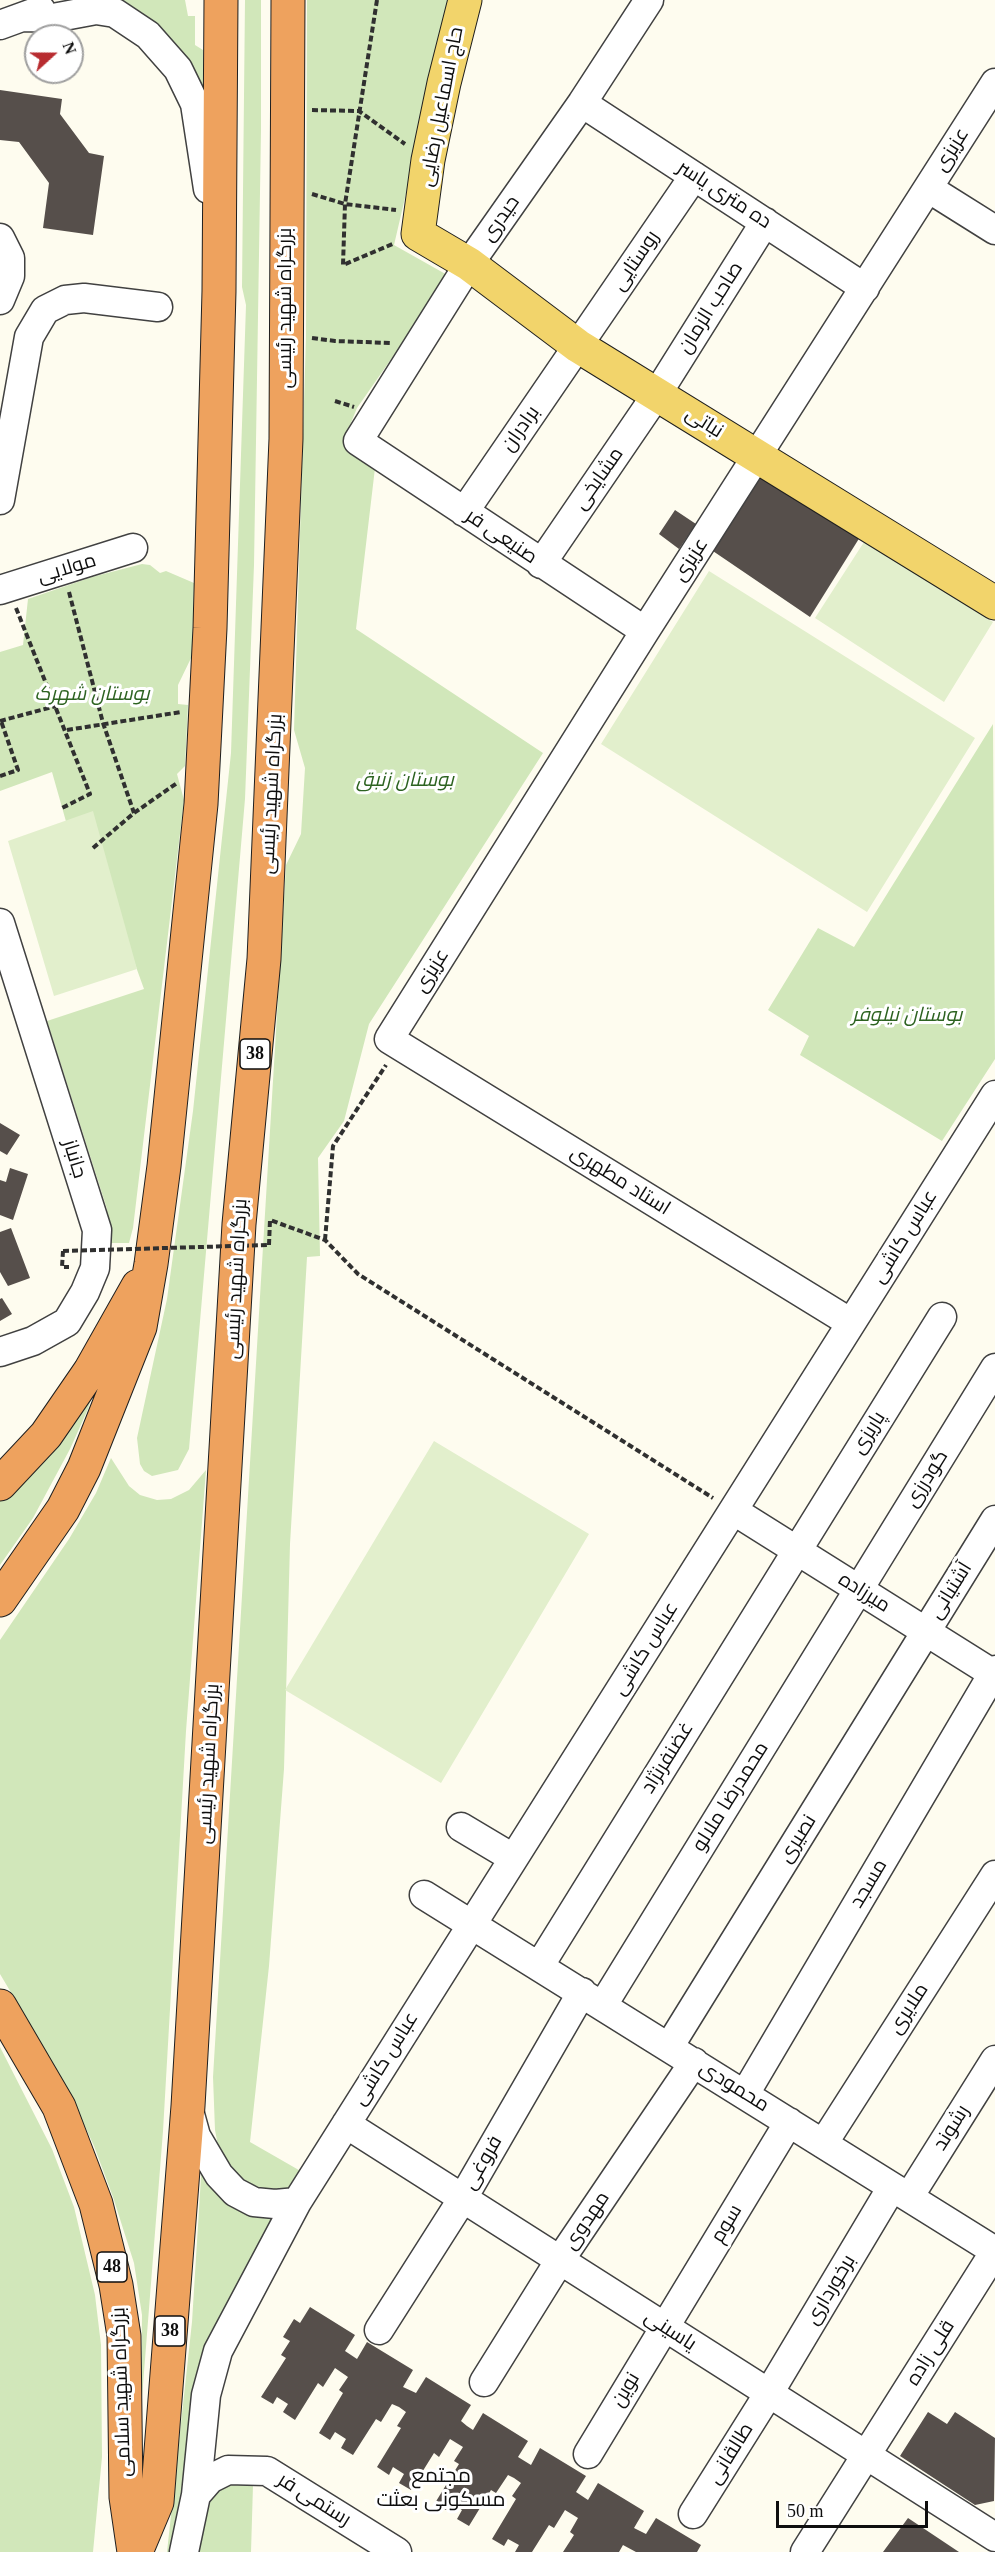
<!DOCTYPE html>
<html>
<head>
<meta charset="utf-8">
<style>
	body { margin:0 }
	#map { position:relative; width:995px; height:2552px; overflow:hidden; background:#fefcef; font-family:"Times New Roman",serif }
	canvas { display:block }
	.north { position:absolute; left:24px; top:24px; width:60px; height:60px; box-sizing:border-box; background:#fff; border:2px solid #9f9f9f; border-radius:50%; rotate:69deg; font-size:16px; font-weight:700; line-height:24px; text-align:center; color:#0e0e0e }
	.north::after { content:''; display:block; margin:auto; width:21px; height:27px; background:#b82c30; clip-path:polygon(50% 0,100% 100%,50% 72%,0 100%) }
	.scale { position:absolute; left:776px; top:2501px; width:152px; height:27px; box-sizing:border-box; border:3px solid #0e0e0e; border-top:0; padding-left:8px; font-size:18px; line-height:21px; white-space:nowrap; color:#0e0e0e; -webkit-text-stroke:4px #fff; paint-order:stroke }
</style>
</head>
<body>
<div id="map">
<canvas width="995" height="2552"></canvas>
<div class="north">N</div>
<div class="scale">50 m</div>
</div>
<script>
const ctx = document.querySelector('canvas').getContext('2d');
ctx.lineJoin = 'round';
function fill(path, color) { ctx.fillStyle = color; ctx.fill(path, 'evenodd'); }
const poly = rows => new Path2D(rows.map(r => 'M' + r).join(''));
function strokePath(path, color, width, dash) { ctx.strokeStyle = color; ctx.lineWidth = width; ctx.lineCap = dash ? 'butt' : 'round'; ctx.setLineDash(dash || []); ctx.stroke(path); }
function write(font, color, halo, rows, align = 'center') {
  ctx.font = font + ' "Times New Roman",Cairo,serif'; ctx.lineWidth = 6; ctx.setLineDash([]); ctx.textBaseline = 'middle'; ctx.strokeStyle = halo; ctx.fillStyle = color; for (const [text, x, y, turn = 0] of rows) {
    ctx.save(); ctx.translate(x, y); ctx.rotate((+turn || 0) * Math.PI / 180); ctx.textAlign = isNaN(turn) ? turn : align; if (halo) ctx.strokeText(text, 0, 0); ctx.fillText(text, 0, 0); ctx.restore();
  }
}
const green = poly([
	[86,0,185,0,188,16,195,16,195,45,203,50,205,94,176,55],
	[245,0,261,0,261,130,254,565,245,799,189,1449,178,1470,152,1476,144,1471,140,1464,137,1438,167,1299,193,1111,231,753,246,305,242,287],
	[307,0,451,0,394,245,449,276,357,408,343,442,375,468,356,629,543,753,369,1024,344,1121,318,1158,320,1256,307,1257,290,1544,284,1769,269,1966,250,2142,304,2173,297,2184,283,2193,245,2189,219,2151,215,2130,213,2077,286,865,301,834,305,768,294,730,306,337],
	[142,564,150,565,160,573,166,571,194,583,192,656,178,685,178,704,188,705,185,766,177,774,184,800,133,1228,129,1243,107,1243,107,1209,47,1021,144,989,93,848,67,825,52,772,0,791,0,652,23,645,28,599,92,577],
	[993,724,995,1059,942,1141,800,1055,809,1036,768,1010,818,928,854,947],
	[98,1376,88,1409,70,1449,33,1518,0,1565,0,1497],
	[111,1458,129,1486,140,1495,157,1500,171,1499,189,1490,206,1470,186,1731,163,2131,141,2410,142,2315,134,2263,113,2197,94,2146,66,2085,0,1974,0,1640,69,1539,96,1493],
	[0,2047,52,2149,74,2207,95,2295,101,2345,102,2457,93,2552,0,2552],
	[202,2161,282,2215,189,2424,179,2523,171,2552,167,2552,192,2322],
	[232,2483,253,2485,251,2552,197,2552,202,2504,216,2486]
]);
const pitch = poly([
	[864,542,993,622,944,702,815,618],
	[709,571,975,738,867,912,601,744],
	[93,811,137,969,54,996,8,841],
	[434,1441,589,1534,441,1783,285,1690]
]);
const building = poly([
	[0,90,62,99,60,114,89,153,104,156,93,235,43,228,49,183,19,142,0,140],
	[766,476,860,537,810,617,707,547,752,479],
	[675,510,696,524,679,549,659,534],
	[0,1123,20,1135,7,1155,0,1151],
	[10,1168,28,1174,13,1220,0,1215,0,1180,6,1182],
	[11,1228,30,1278,8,1286,0,1272,0,1232],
	[2,1298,12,1314,0,1321,0,1299],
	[310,2307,355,2335,345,2351,357,2359,367,2342,413,2370,403,2387,416,2393,426,2377,471,2405,461,2421,467,2426,473,2430,483,2413,528,2441,518,2457,531,2465,540,2448,586,2476,576,2492,588,2500,598,2483,644,2511,634,2528,646,2534,656,2518,701,2545,697,2552,636,2552,623,2545,619,2552,563,2552,574,2535,570,2532,578,2518,565,2510,554,2528,549,2525,532,2552,515,2552,519,2545,508,2539,504,2546,492,2539,516,2499,512,2496,521,2483,514,2478,508,2475,496,2493,491,2490,469,2526,457,2519,462,2510,451,2503,446,2510,435,2503,459,2464,454,2461,463,2447,450,2439,439,2457,434,2453,411,2490,399,2483,404,2474,393,2467,389,2475,377,2467,401,2428,397,2426,406,2412,399,2407,392,2404,381,2422,376,2419,353,2455,341,2448,346,2439,335,2432,330,2440,319,2433,343,2393,339,2390,348,2377,335,2368,323,2387,318,2383,295,2420,283,2412,288,2404,277,2397,273,2404,261,2397,286,2358,281,2355,290,2341,283,2337,294,2319,300,2323],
	[928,2412,947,2424,955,2412,995,2438,994,2501,975,2505,900,2456],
	[908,2518,959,2552,883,2552]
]);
const path = poly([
	[377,0,345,204,343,265,395,243],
	[312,110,359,111,405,144],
	[312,194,345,204,396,210],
	[312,338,335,341,391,343],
	[335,401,354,407],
	[69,592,103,723,134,813],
	[16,608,90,794,62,808],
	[0,721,56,706],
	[67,730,181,712],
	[0,776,18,770,1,721],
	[93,848,134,813,177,783],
	[325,1240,333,1146,386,1065],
	[269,1245,270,1220,325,1240,358,1274,713,1498],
	[63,1251,62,1267,69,1267]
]);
const minor = poly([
	[25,17,53,18,96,10,115,13,148,35,178,69,195,104,208,189],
	[0,25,41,10],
	[582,103,865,288],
	[928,188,995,230],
	[0,238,10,258,10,276,0,300],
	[0,500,29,337,45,310,65,300,84,298,158,307],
	[464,512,694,176],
	[541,564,657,394,765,222],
	[0,590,133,548],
	[645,631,358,441,469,264,582,103,649,0],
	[0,923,97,1230,95,1268,85,1292,67,1322,33,1341,0,1352],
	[851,1323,389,1039,645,631,995,83],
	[734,1511,995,1675],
	[461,1827,513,1858],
	[424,1895,995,2251],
	[540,1965,942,1317],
	[603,2005,995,1368],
	[669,2047,995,1520],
	[745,2094,995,1670],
	[188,2107,196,2136,219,2175,235,2192,254,2202,275,2204,297,2202],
	[346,2124,995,2537],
	[823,2144,995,1875],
	[909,2197,995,2060],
	[379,2330,463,2198,582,1992],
	[484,2382,560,2260,694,2062],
	[588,2454,789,2122],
	[196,2495,210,2479,228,2470,267,2471,397,2552],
	[693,2514,769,2393,892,2187],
	[184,2552,196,2495,206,2395,218,2351,297,2202,995,1095],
	[805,2552,995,2251]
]);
const major = poly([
	[465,0,444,83,428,160,418,234,469,264,578,346,995,603]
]);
const highway = poly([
	[0,1484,46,1435,90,1371,138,1286],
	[0,1600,63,1509,84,1468,140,1327,151,1264,164,1166,201,804,210,628,219,291,221,0],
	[0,2006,59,2107,96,2204,116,2285,124,2336,126,2497,134,2552],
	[136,2552,157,2502,188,2106,239,1224,264,959,286,439,288,0]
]);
const pathBridge = poly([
	[63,1251,269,1245]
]);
const shields = [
	[255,1054,30],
	[112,2267,30],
	[170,2331,30]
];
const shieldNames = [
	["38",255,1054],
	["48",112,2267],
	["38",170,2331]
];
const streetNames = [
	["حاج اسماعیل رضایی",442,107,-79],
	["عزیزی",952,150,-58],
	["ده متری یاسر",724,195,33],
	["حیدری",501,219,-55],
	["روستایی",636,261,-56],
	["بزرگراه شهید رئیسی",286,308,-90],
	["صاحب الزمان",711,308,-58],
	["نباتی",704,423,32],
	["برادران",521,429,-55],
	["مشایخی",599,479,-55],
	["صنیعی فر",501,537,34],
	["عزیزی",691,560,-57],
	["مولايی",67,569,-17],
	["بزرگراه شهید رئیسی",272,794,-87],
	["عزیزی",432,971,-58],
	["جانباز",74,1159,73],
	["استاد مطهری",620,1181,32],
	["عباس کاشی",905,1237,-58],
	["بزرگراه شهید رئیسی",237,1279,-87],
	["پاریزی",869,1433,-58],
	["گودرزی",927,1479,-58],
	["آشتیانی",951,1591,-58],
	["میرزاده",864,1593,32],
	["عباس کاشی",646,1649,-58],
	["غضنفرنژاد",668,1758,-58],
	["بزرگراه شهید رئیسی",209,1764,-87],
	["محمدرضا ملالو",731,1797,-58],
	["نصیری",798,1839,-58],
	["مسجد",869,1884,-59],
	["ملایری",909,2009,-57],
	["عباس کاشی",386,2059,-58],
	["محمودی",734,2087,32],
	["رشوند",952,2128,-58],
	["فروغی",483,2163,-60],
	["مهدوی",587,2221,-56],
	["سوم",727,2224,-59],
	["برخورداری",831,2290,-59],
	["یاسینی",670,2331,33],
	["قلی زاده",931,2353,-58],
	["نوین",626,2390,-59],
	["بزرگراه شهید سلامی",122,2392,-92],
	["طالقانی",731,2454,-58],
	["رستمی فر",314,2500,32]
];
const parkNames = [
	["بوستان شهرک",92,695],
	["بوستان زنبق",405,781],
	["بوستان نیلوفر",907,1016]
];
const neighbourhoodNames = [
	["مجتمع",441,2476],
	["مسکونی بعثت",441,2500]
];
fill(green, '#d1e7ba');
fill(pitch, '#e2efcc');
fill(building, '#564f4b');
strokePath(minor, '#414141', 31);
strokePath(major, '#1f1f1f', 35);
strokePath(highway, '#1f1f1f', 35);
strokePath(path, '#303030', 4, [6, 3]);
strokePath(minor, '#fff', 28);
strokePath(major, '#f2d46b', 33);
strokePath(highway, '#eea25e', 33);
strokePath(pathBridge, '#303030', 4, [6, 3]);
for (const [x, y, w] of shields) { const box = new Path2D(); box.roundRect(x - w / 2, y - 15, w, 30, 4.5); ctx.fillStyle = '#fff'; ctx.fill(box); strokePath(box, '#0e0e0e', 1.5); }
write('bold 18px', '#0e0e0e', null, shieldNames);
write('20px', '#0e0e0e', '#fff', streetNames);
write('italic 20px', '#2d6321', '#fff', parkNames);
write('21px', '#0e0e0e', '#fff', neighbourhoodNames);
</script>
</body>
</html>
